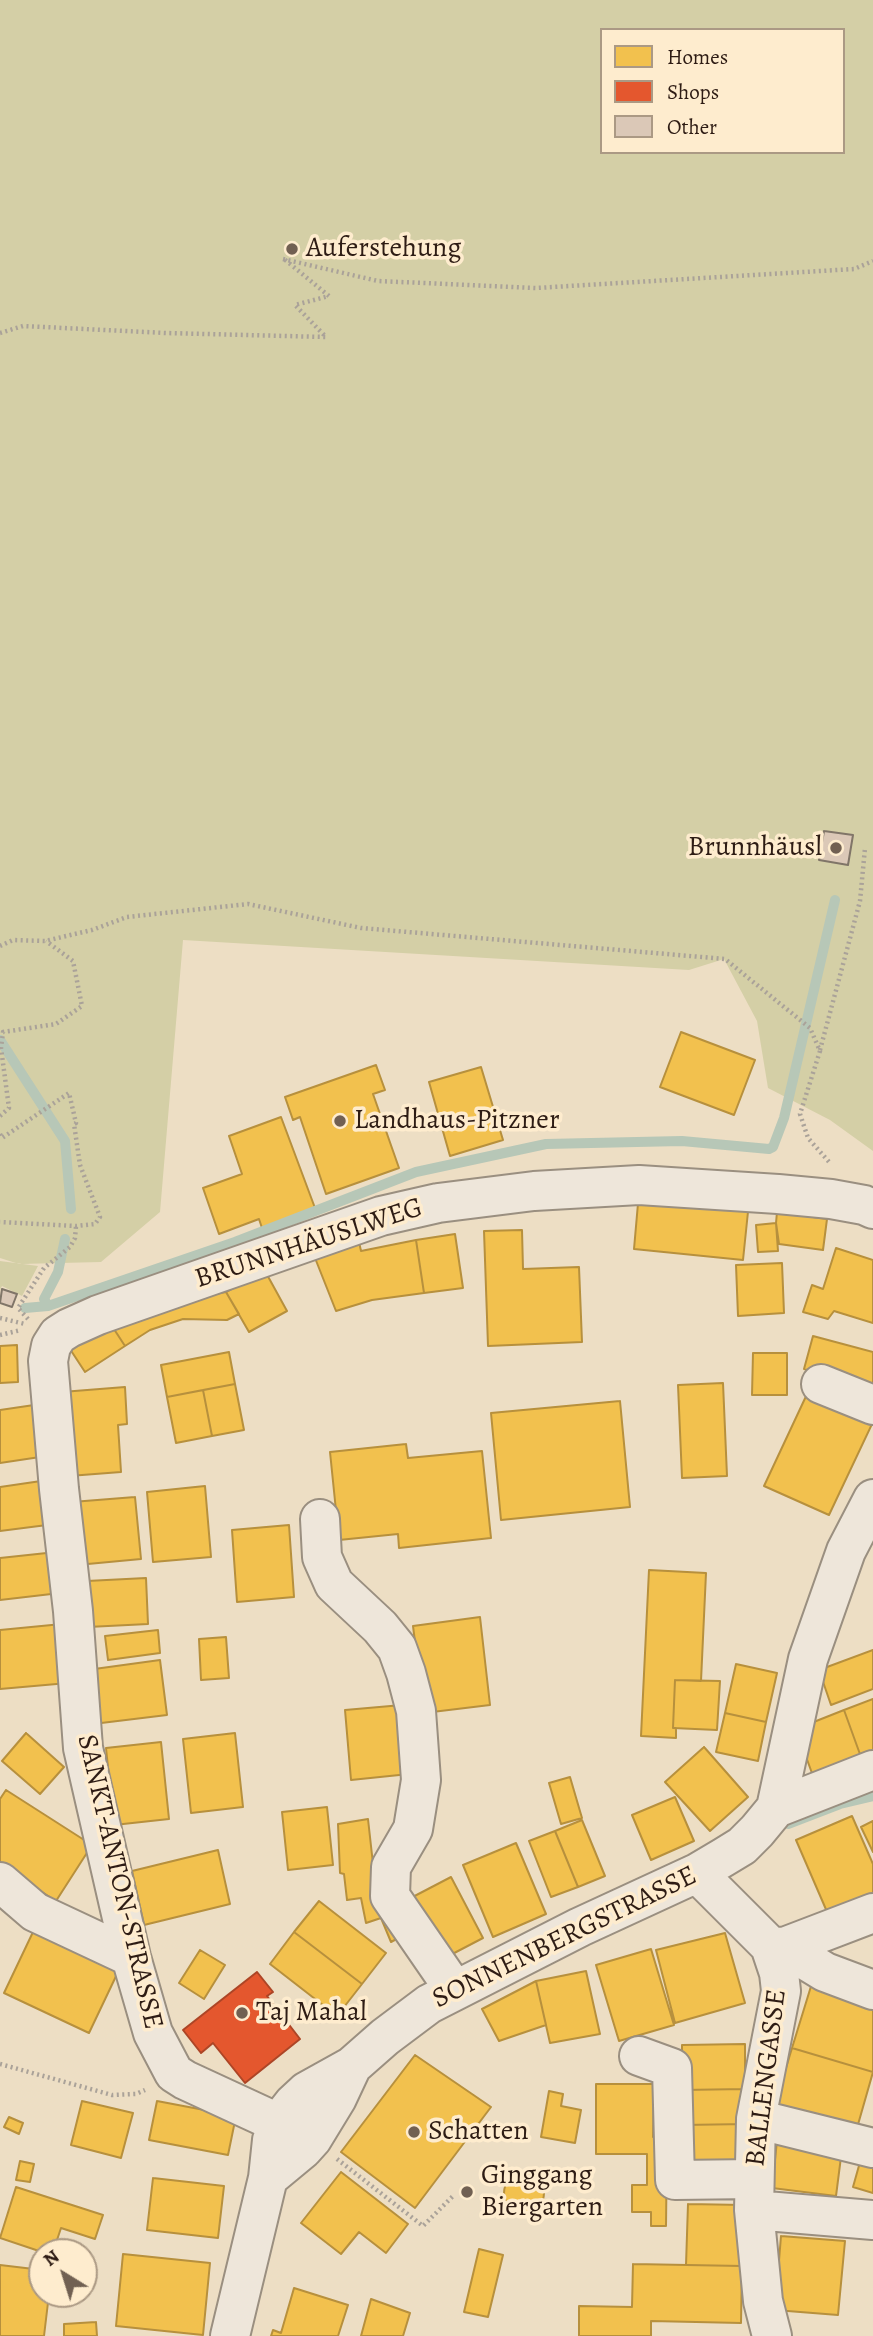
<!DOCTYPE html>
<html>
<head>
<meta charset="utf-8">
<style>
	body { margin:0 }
	#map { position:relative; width:873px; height:2336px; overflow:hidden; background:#eddec4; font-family:Alegreya,serif }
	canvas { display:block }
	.legend { position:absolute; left:600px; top:28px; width:245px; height:126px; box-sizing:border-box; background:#feecce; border:2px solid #ab9984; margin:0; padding:9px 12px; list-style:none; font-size:21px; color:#2e1c14 }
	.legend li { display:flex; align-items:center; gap:14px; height:35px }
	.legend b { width:35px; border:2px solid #ab9984 }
	.north { position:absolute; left:28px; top:2238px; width:70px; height:70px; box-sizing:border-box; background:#feecce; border:2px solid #ab9984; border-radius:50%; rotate:322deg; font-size:19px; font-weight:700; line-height:28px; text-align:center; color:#2e1c14 }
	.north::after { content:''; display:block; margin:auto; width:24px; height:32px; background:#716052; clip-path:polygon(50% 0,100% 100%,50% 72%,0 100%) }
</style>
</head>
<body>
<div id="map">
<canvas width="873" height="2336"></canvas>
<ul class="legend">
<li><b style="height:19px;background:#f2c14e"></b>Homes</li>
<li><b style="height:19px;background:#e4572e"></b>Shops</li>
<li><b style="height:19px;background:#dbc8b7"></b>Other</li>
</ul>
<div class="north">N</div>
</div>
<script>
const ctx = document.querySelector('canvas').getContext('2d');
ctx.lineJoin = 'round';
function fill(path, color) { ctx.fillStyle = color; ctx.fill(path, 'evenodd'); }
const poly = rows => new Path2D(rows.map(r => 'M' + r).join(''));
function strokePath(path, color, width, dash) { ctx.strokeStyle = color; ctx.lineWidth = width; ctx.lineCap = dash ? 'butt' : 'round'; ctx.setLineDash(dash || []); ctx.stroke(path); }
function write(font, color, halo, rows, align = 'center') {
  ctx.font = font + ' Alegreya,serif'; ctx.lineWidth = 7; ctx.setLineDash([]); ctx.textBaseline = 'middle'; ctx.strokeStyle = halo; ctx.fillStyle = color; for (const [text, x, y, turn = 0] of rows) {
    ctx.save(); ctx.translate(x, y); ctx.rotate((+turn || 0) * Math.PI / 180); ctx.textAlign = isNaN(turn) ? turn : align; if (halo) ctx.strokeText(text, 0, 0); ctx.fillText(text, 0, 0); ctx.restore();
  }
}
const green = poly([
	[0,0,873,0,873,1151,830,1120,768,1088,757,1021,724,959,689,970,183,940,160,1212,101,1262,19,1264,0,1258],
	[602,30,843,30,843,152,602,152],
	[0,1261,38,1266,22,1296,2,1286,0,1290]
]);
const homes = poly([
	[681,1032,755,1060,734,1115,660,1087,681,1032],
	[376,1065,385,1090,373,1094,399,1168,326,1194,300,1117,293,1120,285,1097,376,1065],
	[481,1067,503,1140,450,1156,429,1082,481,1067],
	[281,1117,315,1208,262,1228,259,1219,219,1234,203,1188,242,1174,229,1136,281,1117],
	[639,1192,749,1202,743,1260,634,1249,639,1192],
	[777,1212,827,1219,823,1250,779,1244,776,1223,777,1212],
	[776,1223,778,1251,758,1252,756,1225,776,1223],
	[522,1230,523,1269,579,1267,582,1342,488,1346,484,1231,522,1230],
	[455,1234,463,1288,424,1293,416,1240,455,1234],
	[416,1240,424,1293,372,1300,336,1311,315,1258,359,1242,361,1251,416,1240],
	[836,1248,873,1260,873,1323,834,1311,828,1319,803,1312,812,1285,823,1289,836,1248],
	[782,1263,784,1313,738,1316,736,1265,782,1263],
	[265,1271,287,1311,249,1332,226,1292,265,1271],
	[226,1292,239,1314,227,1320,183,1319,150,1330,125,1346,112,1326,177,1301,226,1292],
	[108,1320,125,1346,85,1372,68,1346,108,1320],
	[813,1336,873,1352,873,1388,804,1369,813,1336],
	[17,1345,18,1382,0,1383,0,1346,17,1345],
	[229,1352,235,1384,167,1397,161,1365,229,1352],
	[753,1353,787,1353,787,1395,752,1395,753,1353],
	[723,1383,727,1476,682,1478,678,1385,723,1383],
	[235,1384,244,1430,212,1436,203,1390,235,1384],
	[125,1387,127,1424,118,1425,121,1472,69,1476,62,1392,125,1387],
	[203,1390,212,1436,176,1443,167,1397,203,1390],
	[808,1392,873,1422,829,1515,764,1486,808,1392],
	[620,1401,630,1507,501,1520,491,1413,620,1401],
	[34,1405,40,1457,0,1463,0,1410,34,1405],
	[406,1444,408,1458,482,1451,491,1538,399,1548,398,1534,339,1540,330,1452,406,1444],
	[41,1481,47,1525,0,1531,0,1487,41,1481],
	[205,1486,211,1557,153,1562,147,1492,205,1486],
	[135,1497,141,1559,77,1565,72,1502,135,1497],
	[289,1525,294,1597,237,1602,232,1530,289,1525],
	[56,1552,60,1593,0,1600,0,1558,56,1552],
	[649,1570,706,1573,701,1681,675,1680,673,1728,676,1728,676,1738,641,1736,649,1570],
	[146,1578,148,1624,88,1627,87,1581,146,1578],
	[480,1617,490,1705,424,1713,413,1626,480,1617],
	[62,1624,68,1683,0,1689,0,1630,62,1624],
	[158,1630,160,1653,108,1660,105,1636,158,1630],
	[226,1637,229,1678,201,1680,199,1639,226,1637],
	[873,1650,873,1689,831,1705,819,1670,873,1650],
	[160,1660,167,1715,93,1724,87,1670,160,1660],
	[736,1664,777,1673,766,1722,725,1713,736,1664],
	[675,1680,720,1681,717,1730,673,1728,675,1680],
	[873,1699,873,1753,861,1757,844,1710,873,1699],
	[402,1705,409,1774,351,1780,345,1710,402,1705],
	[844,1710,861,1757,813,1776,796,1729,844,1710],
	[725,1713,766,1722,758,1761,716,1752,725,1713],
	[26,1733,64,1767,40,1794,2,1761,26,1733],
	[235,1733,243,1807,191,1813,183,1739,235,1733],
	[161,1742,169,1819,114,1825,106,1748,161,1742],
	[704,1747,748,1797,710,1831,665,1782,704,1747],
	[570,1777,582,1818,561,1824,549,1783,570,1777],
	[6,1790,92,1845,56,1901,0,1865,0,1799,6,1790],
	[675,1797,694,1841,651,1860,632,1815,675,1797],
	[327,1807,333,1865,288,1870,282,1812,327,1807],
	[852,1816,873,1864,873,1903,831,1921,796,1840,852,1816],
	[368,1819,377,1900,402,1936,391,1942,381,1918,366,1923,361,1898,347,1900,344,1874,340,1873,338,1824,368,1819],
	[582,1820,605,1876,578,1887,555,1831,582,1820],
	[873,1821,873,1852,861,1827,873,1821],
	[555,1831,578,1887,551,1897,529,1841,555,1831],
	[516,1843,546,1914,493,1937,463,1865,516,1843],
	[218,1850,230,1904,144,1925,132,1871,218,1850],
	[451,1877,483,1938,437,1962,405,1901,451,1877],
	[319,1901,386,1953,362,1984,294,1932,319,1901],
	[33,1932,118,1972,89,2033,4,1993,33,1932],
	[294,1932,362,1984,337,2016,270,1964,294,1932],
	[725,1933,745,2003,675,2023,656,1950,725,1933],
	[651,1949,674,2025,619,2041,596,1965,651,1949],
	[200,1950,225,1965,204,1999,179,1983,200,1950],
	[586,1971,600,2034,550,2043,536,1981,586,1971],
	[536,1981,546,2025,499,2041,482,2009,536,1981],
	[812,1983,873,2001,873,2072,792,2048,812,1983],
	[745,2044,745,2089,682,2090,682,2045,745,2044],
	[792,2048,873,2072,855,2135,773,2111,792,2048],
	[415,2055,491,2107,415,2208,341,2152,415,2055],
	[596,2084,654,2084,653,2137,667,2137,666,2226,651,2226,651,2212,632,2212,632,2185,647,2185,647,2154,596,2154,596,2084],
	[745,2089,746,2124,683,2125,682,2090,745,2089],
	[549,2091,563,2094,561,2106,581,2110,575,2143,541,2137,549,2091],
	[82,2101,133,2113,121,2158,71,2145,82,2101],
	[157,2101,236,2116,228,2155,149,2140,157,2101],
	[9,2117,23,2123,19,2134,4,2127,9,2117],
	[746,2124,746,2168,683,2170,683,2125,746,2124],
	[777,2141,842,2149,836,2196,772,2188,777,2141],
	[20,2161,34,2164,30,2182,16,2180,20,2161],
	[860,2162,873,2166,873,2193,853,2187,860,2162],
	[341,2172,408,2224,386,2253,359,2232,341,2254,301,2223,341,2172],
	'504 2193a20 20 0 1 1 40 0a20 20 0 1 1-40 0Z',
	[153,2178,224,2186,218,2238,147,2230,153,2178],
	[16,2187,103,2215,95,2239,61,2228,53,2252,42,2252,0,2238,16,2187],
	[688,2204,743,2205,742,2266,686,2265,688,2204],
	[781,2236,845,2241,838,2315,775,2310,781,2236],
	[479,2249,503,2255,488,2317,464,2312,479,2249],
	[123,2254,210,2263,203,2335,116,2326,123,2254],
	[633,2264,742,2266,741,2323,651,2321,651,2336,579,2336,579,2306,632,2307,633,2264],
	[0,2265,42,2270,42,2294,49,2294,44,2336,0,2336,0,2265],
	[294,2288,348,2305,338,2336,271,2336,273,2330,281,2333,294,2288],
	[371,2299,410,2313,403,2336,361,2336,371,2299],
	[96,2322,97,2336,64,2336,64,2324,96,2322]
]);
const shops = poly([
	[257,1972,273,1992,267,1996,300,2039,245,2083,213,2043,201,2053,183,2030,257,1972]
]);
const stream = poly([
	[0,1040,65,1141,71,1209],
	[48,1306,44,1299,58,1272,65,1239],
	[25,1308,48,1306,235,1242,416,1172,546,1144,682,1141,769,1149,773,1147,784,1118,835,900],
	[788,1824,840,1804,873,1796]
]);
const building = poly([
	[824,831,853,835,848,865,819,860,824,831],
	[2,1289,17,1294,12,1307,0,1303,2,1289]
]);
const path = poly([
	[283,259,378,281,536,288,854,269,873,261],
	[0,333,23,326,166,333,326,337,295,305,329,296,284,259],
	[0,946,13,940,45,941,92,930,127,917,248,904,361,928,725,959,810,1028,820,1051,800,1114,808,1138,830,1163],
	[820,1050,860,901,865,848],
	[0,1116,9,1108,1,1048,3,1032,56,1024,82,1006,73,961,46,941],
	[0,1134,2,1138,69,1093,76,1123,74,1124,80,1165,100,1217,95,1224,76,1226,0,1222],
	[0,1318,25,1324],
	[28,1319,18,1308,44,1268,70,1247,75,1238,76,1226],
	[0,1335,21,1330],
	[0,2064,112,2095,136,2094,145,2090],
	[337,2159,423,2226,454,2195]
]);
const minor = poly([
	[821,1384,873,1405],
	[320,1519,322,1557,334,1584,380,1627,397,1648,406,1673,416,1711,421,1780,413,1829,391,1867,390,1896,454,1989],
	[776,1808,873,1770],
	[697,1873,770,1946,784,1947,873,1913],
	[0,1882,35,1912,131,1957],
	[770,1946,779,1973,781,1991,756,2119,754,2210,763,2301,772,2336],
	[784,1947,825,1972,873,1990],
	[639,2056,672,2068,675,2180,754,2179],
	[756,2119,873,2148],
	[278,2123,185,2080,174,2073,153,2033,131,1957,83,1748,73,1611,59,1489,48,1361,51,1346,58,1335,69,1328,98,1315,381,1216,438,1203,534,1191,639,1185,778,1194,831,1199,864,1205,873,1209],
	[268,2178,303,2149,312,2139,337,2098,352,2066],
	[754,2210,873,2220],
	[230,2336,268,2178,272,2140,278,2123,293,2104,307,2091,352,2066,385,2037,429,2004,580,1927,697,1873,724,1857,742,1846,757,1831,776,1808,808,1659,846,1551,873,1499]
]);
const markers = [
	[292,249,7,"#716052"],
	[836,848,7,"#716052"],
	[340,1121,7,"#716052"],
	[242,2013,7,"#716052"],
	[414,2132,7,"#716052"],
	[467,2192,7,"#716052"]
];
const poiNames = [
	["Auferstehung",306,249],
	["Brunnhäusl",822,848,"right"],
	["Landhaus-Pitzner",354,1121],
	["Taj Mahal",256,2013],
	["Schatten",428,2132],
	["Ginggang",481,2176],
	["Biergarten",481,2208]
];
const streetNames = [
	["BRUNNHÄUSLWEG",309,1244,-18],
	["SANKT-ANTON-STRASSE",119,1882,77],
	["SONNENBERGSTRASSE",565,1938,-26],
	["BALLENGASSE",767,2078,-83]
];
fill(green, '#d4cfa6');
fill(homes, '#f2c14e');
strokePath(homes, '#b7903d', 2);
fill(shops, '#e4572e');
strokePath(shops, '#ad4526', 2);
strokePath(stream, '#b7c7b7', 10);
fill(building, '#dbc8b7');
strokePath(building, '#807568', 2);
strokePath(minor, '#9a8f80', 42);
strokePath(path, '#aaa299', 4.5, [2, 3.5]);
strokePath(minor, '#eee6da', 38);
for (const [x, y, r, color] of markers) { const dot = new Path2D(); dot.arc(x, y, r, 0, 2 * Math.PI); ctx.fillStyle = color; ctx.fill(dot); strokePath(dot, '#feecce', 2.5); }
write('28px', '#2e1c14', '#feecce', poiNames, 'left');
write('28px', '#2e1c14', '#feecce', streetNames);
</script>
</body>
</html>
